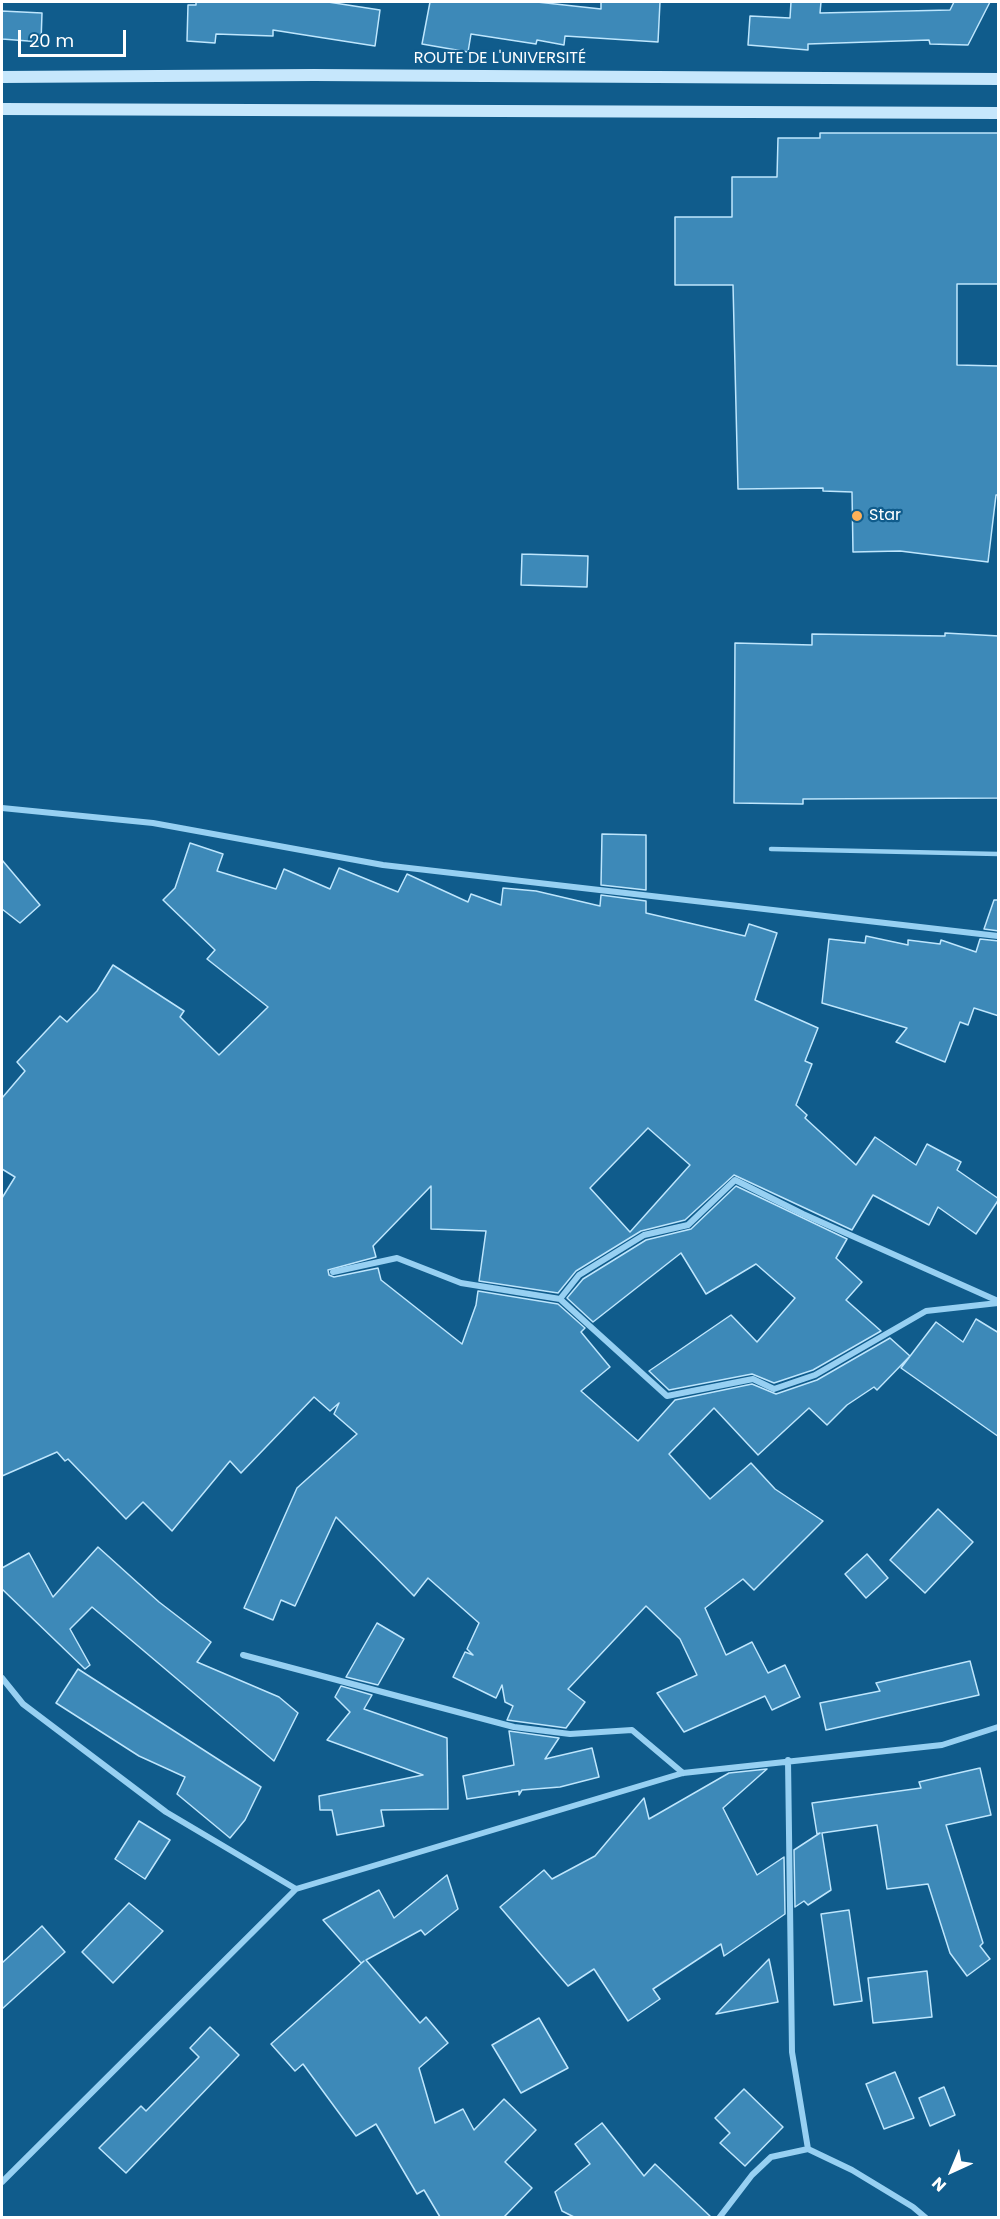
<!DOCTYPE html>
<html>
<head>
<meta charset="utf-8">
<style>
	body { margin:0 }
	#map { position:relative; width:1000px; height:2219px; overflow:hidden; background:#105c8c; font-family:Poppins,sans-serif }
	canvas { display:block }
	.frame { position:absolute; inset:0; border:3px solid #fff; pointer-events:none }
	.north { position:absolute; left:922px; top:2141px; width:60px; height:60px; -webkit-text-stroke:4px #105c8c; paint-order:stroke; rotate:224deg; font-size:16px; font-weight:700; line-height:24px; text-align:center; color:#fff }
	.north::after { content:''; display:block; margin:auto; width:21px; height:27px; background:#fff; clip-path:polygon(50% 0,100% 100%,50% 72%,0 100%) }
	.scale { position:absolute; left:18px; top:30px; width:108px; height:27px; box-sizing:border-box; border:3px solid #fff; border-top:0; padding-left:8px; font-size:18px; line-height:21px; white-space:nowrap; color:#fff; -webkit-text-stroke:4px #105c8c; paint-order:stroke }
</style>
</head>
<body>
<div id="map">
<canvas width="1000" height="2219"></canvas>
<div class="frame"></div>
<div class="north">N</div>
<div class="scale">20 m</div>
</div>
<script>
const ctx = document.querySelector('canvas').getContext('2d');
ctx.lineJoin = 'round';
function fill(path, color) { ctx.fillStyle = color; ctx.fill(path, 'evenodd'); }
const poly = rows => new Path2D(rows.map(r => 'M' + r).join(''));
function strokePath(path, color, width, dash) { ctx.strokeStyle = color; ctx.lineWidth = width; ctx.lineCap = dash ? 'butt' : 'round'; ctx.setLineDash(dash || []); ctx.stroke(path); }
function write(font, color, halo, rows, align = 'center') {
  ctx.font = font + ' Poppins,sans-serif'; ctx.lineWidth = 4.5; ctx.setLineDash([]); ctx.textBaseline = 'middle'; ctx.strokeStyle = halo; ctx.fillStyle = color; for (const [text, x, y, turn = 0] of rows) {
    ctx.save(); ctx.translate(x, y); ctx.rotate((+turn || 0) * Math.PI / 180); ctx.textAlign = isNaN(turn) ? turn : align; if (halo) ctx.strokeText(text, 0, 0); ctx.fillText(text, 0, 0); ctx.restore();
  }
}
const building = poly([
	[196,2,328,2,380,10,375,46,273,30,273,36,216,34,215,43,187,41,188,5,196,5,196,2],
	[430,2,537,2,601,9,601,2,660,2,658,42,565,36,564,45,537,40,536,44,471,34,468,52,422,44,430,2],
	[791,2,821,2,820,13,950,10,954,2,990,2,968,45,930,44,929,40,808,44,808,50,748,45,750,16,790,18,791,2],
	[2,11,42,13,41,42,2,39,2,11],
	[820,133,999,133,999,284,957,284,957,365,999,366,999,495,996,495,988,562,900,551,853,552,852,492,823,491,823,488,738,489,733,285,675,285,675,217,732,217,732,177,777,177,778,138,820,138,820,133],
	[522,554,588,556,587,587,521,585,522,554],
	[945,633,999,636,999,798,803,799,803,804,734,803,735,643,812,645,812,634,945,636,945,633],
	[602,834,646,835,646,890,601,885,602,834],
	[190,843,223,854,217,871,276,889,284,869,330,889,339,868,398,892,407,874,468,902,471,894,501,905,503,888,536,891,600,906,601,895,646,901,646,913,745,936,749,924,777,933,755,1000,818,1028,805,1061,812,1064,796,1105,807,1115,805,1118,856,1165,875,1137,916,1165,927,1144,961,1162,957,1170,999,1199,976,1234,938,1207,929,1225,873,1195,852,1230,734,1175,685,1220,641,1231,576,1271,558,1293,479,1281,486,1231,431,1229,431,1186,373,1246,376,1257,328,1270,329,1275,334,1277,378,1268,381,1280,462,1344,476,1305,478,1291,558,1304,585,1328,581,1332,610,1367,581,1391,638,1441,675,1400,752,1384,776,1394,817,1380,890,1338,910,1356,877,1390,874,1387,847,1405,827,1425,809,1408,758,1455,714,1408,669,1454,710,1499,751,1463,775,1489,823,1521,754,1590,743,1579,705,1608,726,1655,752,1642,768,1673,785,1665,800,1697,772,1710,765,1696,684,1732,657,1693,697,1675,680,1639,646,1606,568,1689,585,1702,566,1728,507,1720,513,1706,505,1702,502,1685,496,1698,453,1677,465,1652,473,1655,467,1649,479,1623,428,1578,414,1596,336,1517,295,1606,281,1600,273,1620,244,1608,297,1488,357,1434,334,1414,339,1403,330,1411,314,1397,241,1473,230,1461,172,1531,143,1502,126,1519,68,1459,65,1461,57,1452,2,1476,2,1198,15,1177,2,1169,2,1098,25,1071,17,1062,60,1016,67,1022,97,991,113,965,184,1011,180,1017,219,1055,268,1007,207,959,215,950,163,900,175,888,190,843],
	[648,1128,690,1165,630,1232,590,1188,648,1128],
	[2,860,40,905,20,923,2,909,2,860],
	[994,900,999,900,999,931,984,929,994,900],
	[866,936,908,945,908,940,940,944,941,940,976,952,980,939,999,941,999,1016,974,1008,968,1025,960,1022,945,1062,896,1042,907,1028,822,1003,829,939,865,943,866,936],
	[736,1186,847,1239,836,1258,862,1282,846,1300,881,1331,813,1370,774,1383,752,1374,669,1390,649,1371,731,1315,757,1342,795,1298,756,1264,706,1294,681,1253,593,1322,567,1298,583,1279,646,1240,691,1229,736,1186],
	[976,1319,999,1333,999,1437,901,1368,936,1322,963,1342,976,1319],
	[938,1509,973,1542,925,1593,890,1560,938,1509],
	[98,1547,159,1602,211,1642,197,1662,279,1697,298,1713,274,1761,92,1607,70,1629,90,1665,85,1669,2,1589,2,1568,29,1553,53,1597,98,1547],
	[867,1554,888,1578,866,1598,845,1574,867,1554],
	[377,1623,404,1639,378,1685,346,1677,377,1623],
	[970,1661,979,1695,826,1730,820,1703,880,1691,876,1683,970,1661],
	[78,1669,261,1787,245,1820,230,1838,177,1794,185,1777,139,1756,56,1703,78,1669],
	[341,1686,372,1695,364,1709,447,1738,448,1809,381,1810,384,1826,337,1835,332,1810,320,1810,319,1796,423,1775,327,1740,350,1712,335,1697,341,1686],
	[509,1731,559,1738,545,1759,592,1748,599,1777,560,1787,522,1790,519,1795,519,1791,467,1799,463,1776,514,1765,509,1731],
	[980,1768,991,1815,946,1825,983,1943,980,1946,990,1959,967,1976,950,1953,928,1884,887,1889,877,1825,822,1833,831,1890,808,1905,804,1901,795,1907,794,1850,820,1833,817,1834,812,1803,921,1788,919,1782,980,1768],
	[767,1769,723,1808,757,1875,784,1857,785,1914,724,1956,721,1944,653,1989,660,1999,628,2021,594,1969,568,1986,500,1907,544,1870,552,1879,595,1856,644,1798,649,1819,729,1773,767,1769],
	[139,1821,170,1840,145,1879,115,1859,139,1821],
	[447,1875,458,1909,425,1935,421,1930,366,1960,420,2023,426,2017,448,2043,419,2068,435,2123,463,2109,474,2130,504,2099,536,2130,505,2162,532,2188,504,2217,440,2217,424,2190,417,2194,376,2124,356,2136,303,2064,295,2071,271,2044,364,1961,361,1963,323,1920,379,1890,394,1918,447,1875],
	[129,1903,163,1931,113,1983,82,1952,129,1903],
	[849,1910,862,2001,834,2005,821,1914,849,1910],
	[42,1926,65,1952,2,2009,2,1963,42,1926],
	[769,1959,778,2002,716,2014,769,1959],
	[927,1971,932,2017,873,2023,868,1978,927,1971],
	[539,2018,568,2068,521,2093,492,2045,539,2018],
	[210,2027,239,2055,126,2173,99,2148,141,2106,146,2111,199,2057,190,2048,210,2027],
	[895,2072,914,2118,884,2129,866,2084,895,2072],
	[944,2087,955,2115,930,2126,919,2098,944,2087],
	[744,2089,783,2127,745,2166,720,2143,730,2133,715,2118,744,2089],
	[602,2123,644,2176,655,2164,711,2217,574,2217,562,2211,555,2192,590,2164,575,2144,602,2123]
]);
const lane = poly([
	[771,849,998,854]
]);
const street = poly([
	[2,808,153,823,383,865,998,936],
	[333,1272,397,1258,461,1283,560,1299,579,1275,644,1235,688,1225,735,1180,803,1214,998,1301],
	[560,1299,667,1396,753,1379,774,1389,815,1375,926,1311,998,1303],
	[243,1655,514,1727,570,1734,632,1730,683,1773],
	[2,1678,23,1704,166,1812,296,1889],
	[788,1760,792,2052,808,2149],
	[2,2182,296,1889,683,1773,942,1745,998,1727],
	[719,2218,752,2175,771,2157,808,2149,852,2170,913,2207,926,2218]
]);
const secondary = poly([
	[2,77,314,75,998,79],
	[2,109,998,113]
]);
const markers = [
	[857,516,6,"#ffb158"]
];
const streetNames = [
	["ROUTE DE L'UNIVERSITÉ",500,59]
];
const poiNames = [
	["Star",869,516]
];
fill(building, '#3d89b8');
strokePath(building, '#bee6fd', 1.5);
strokePath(lane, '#97d0f2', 4.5);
strokePath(street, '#97d0f2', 6);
strokePath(secondary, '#c6e7fc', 12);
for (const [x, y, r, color] of markers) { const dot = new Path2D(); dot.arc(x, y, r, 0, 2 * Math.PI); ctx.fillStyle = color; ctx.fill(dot); strokePath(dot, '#105c8c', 2); }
write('16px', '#fff', '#105c8c', streetNames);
write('16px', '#fff', '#105c8c', poiNames, 'left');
</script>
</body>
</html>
